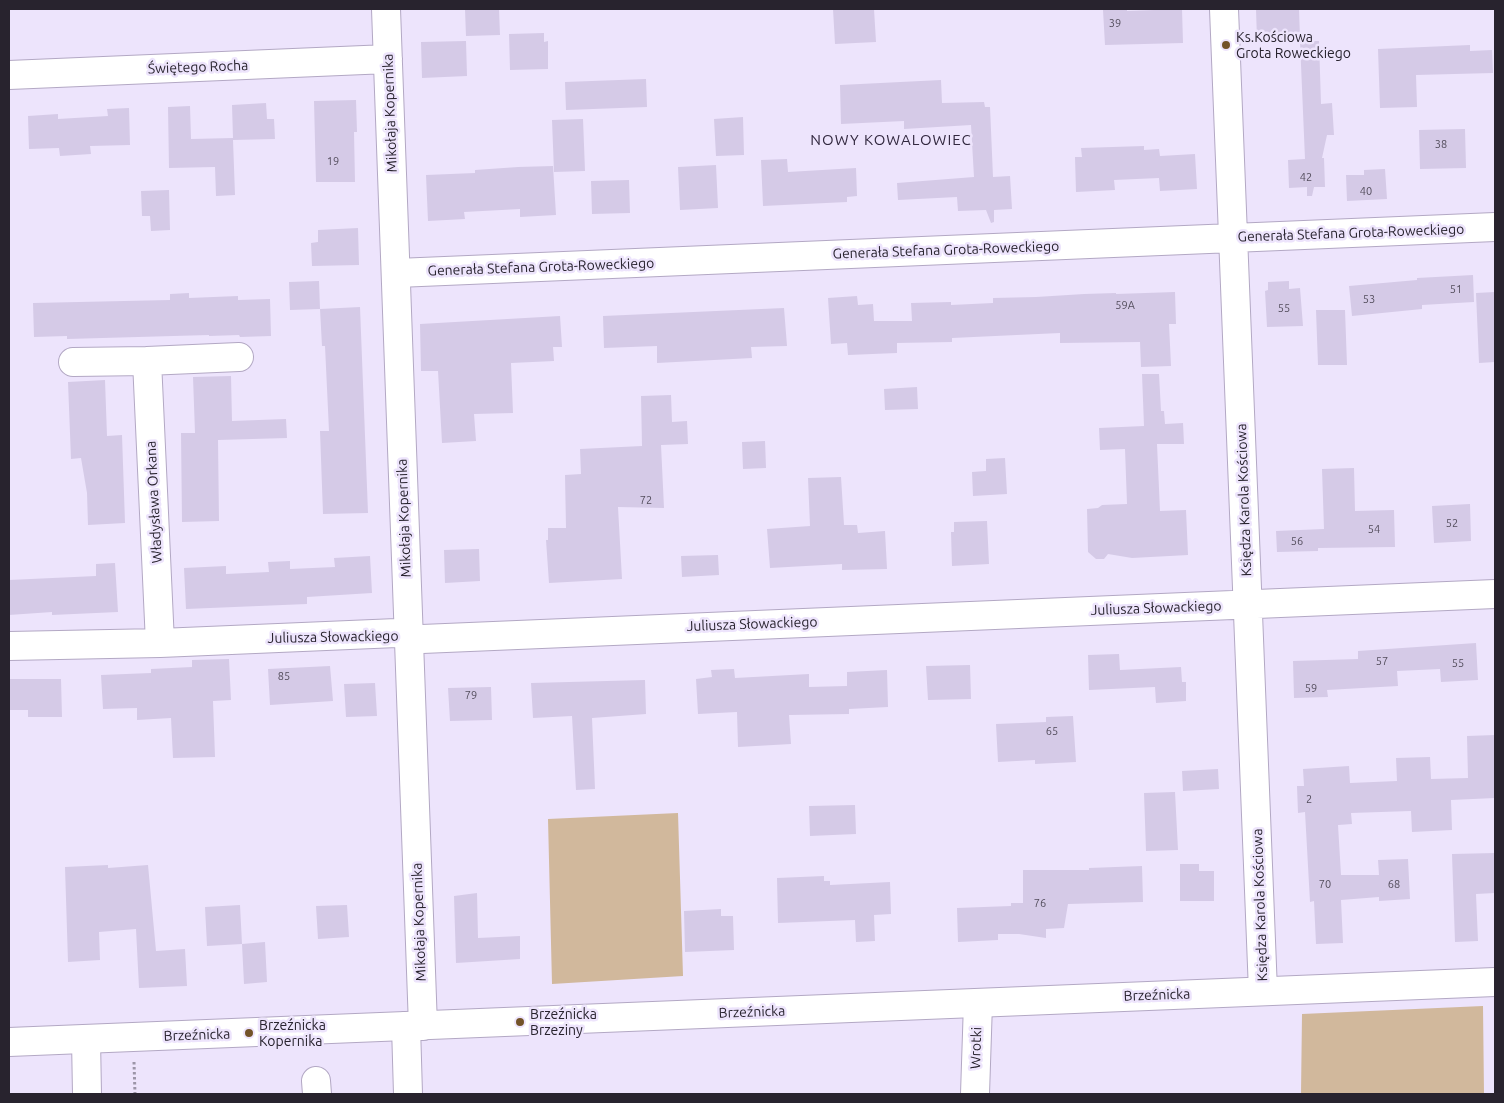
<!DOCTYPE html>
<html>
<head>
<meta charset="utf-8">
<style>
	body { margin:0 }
	#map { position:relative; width:1504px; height:1103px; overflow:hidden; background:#ede4fc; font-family:Ubuntu,sans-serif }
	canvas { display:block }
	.frame { position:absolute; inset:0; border:10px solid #28232e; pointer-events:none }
</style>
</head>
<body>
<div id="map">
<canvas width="1504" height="1103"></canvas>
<div class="frame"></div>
</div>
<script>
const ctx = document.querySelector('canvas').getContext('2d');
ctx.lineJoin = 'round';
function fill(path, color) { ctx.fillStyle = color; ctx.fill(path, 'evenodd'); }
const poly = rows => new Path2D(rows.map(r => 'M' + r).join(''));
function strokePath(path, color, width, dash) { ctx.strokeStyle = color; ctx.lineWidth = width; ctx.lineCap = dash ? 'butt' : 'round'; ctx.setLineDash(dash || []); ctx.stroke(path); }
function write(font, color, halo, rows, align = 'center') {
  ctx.font = font + ' Ubuntu,sans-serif'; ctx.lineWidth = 5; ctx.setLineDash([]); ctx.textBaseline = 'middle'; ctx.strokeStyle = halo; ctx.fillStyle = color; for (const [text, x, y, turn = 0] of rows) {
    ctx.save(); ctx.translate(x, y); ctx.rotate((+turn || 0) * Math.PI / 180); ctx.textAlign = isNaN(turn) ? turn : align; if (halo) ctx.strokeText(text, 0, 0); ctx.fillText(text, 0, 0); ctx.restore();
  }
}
const green = poly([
	[678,813,683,976,552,984,548,819],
	[1483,1006,1484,1094,1301,1094,1302,1014]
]);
const building = poly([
	[465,9,499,9,500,35,466,36],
	[833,9,874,9,876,42,835,44],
	[1127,9,1127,11,1182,9,1183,43,1105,45,1103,10],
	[1256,9,1299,9,1300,38,1257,40],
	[544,33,544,42,548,41,548,69,510,70,509,34],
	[466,41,467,76,422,78,421,42],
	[1300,41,1319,41,1321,104,1332,103,1334,135,1327,135,1322,158,1324,158,1325,187,1314,187,1312,196,1307,196,1307,187,1289,188,1288,160,1305,159],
	[1470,45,1470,51,1492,50,1493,73,1416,75,1417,107,1380,108,1378,49],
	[646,79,647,107,566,110,565,82],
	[941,80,942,103,984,102,985,107,990,107,993,177,1010,176,1012,209,994,210,994,222,991,223,986,210,958,211,957,197,898,200,897,183,974,177,971,125,904,129,904,121,841,124,840,85],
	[356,100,357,132,354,132,355,182,316,182,314,101],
	[266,103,267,119,274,119,275,139,233,140,235,195,216,196,215,167,169,168,168,107,190,106,191,139,233,138,232,105],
	[129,108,130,145,90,146,91,154,60,156,59,148,29,149,28,116,58,114,58,119,108,116,107,109],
	[743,117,744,155,716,156,714,119],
	[583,119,585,171,554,172,552,120],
	[1465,129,1466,168,1420,169,1419,130],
	[1144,146,1144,150,1159,149,1160,156,1195,154,1197,189,1160,191,1159,178,1114,180,1115,190,1076,192,1075,157,1082,157,1081,148],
	[787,159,788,172,856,168,857,196,847,197,847,202,763,206,761,160],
	[716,165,718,208,680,210,678,167],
	[553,166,556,215,520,217,520,209,464,212,465,219,428,221,426,175,475,173,475,170,518,167],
	[1385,169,1387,199,1347,201,1346,175,1364,175,1364,170],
	[629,180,630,213,592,214,591,181],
	[169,190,170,230,151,231,150,216,142,216,141,191],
	[358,228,359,265,312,266,311,243,318,242,318,230],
	[1473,275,1474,302,1422,305,1422,309,1352,316,1349,286,1417,280,1417,278],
	[319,281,320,309,290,310,289,282],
	[1289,281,1289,289,1300,288,1303,326,1267,327,1265,291,1268,290,1268,282],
	[1175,292,1176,324,1169,324,1171,366,1141,367,1140,342,1060,343,1060,333,952,338,952,342,897,343,897,353,848,355,847,343,831,344,828,298,857,296,858,305,873,304,874,321,912,321,911,303,951,302,951,305,993,303,993,298,1036,297,1084,294,1116,293,1116,294],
	[1495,292,1495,362,1479,363,1476,293],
	[189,293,189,298,238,296,238,300,270,299,271,336,240,337,239,335,209,336,209,335,67,339,67,336,34,337,33,303,170,300,170,294],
	[360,307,368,513,323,514,320,431,329,431,325,346,322,346,320,309],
	[784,308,787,346,751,347,752,358,657,363,657,346,604,348,603,316],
	[1316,310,1345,310,1347,365,1318,365],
	[560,316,562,347,553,347,554,361,511,363,513,413,474,414,476,441,442,443,438,371,421,371,420,324],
	[1142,374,1159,374,1161,411,1164,411,1165,424,1183,423,1184,444,1157,444,1160,511,1186,510,1188,555,1132,558,1108,554,1104,559,1096,559,1088,552,1087,509,1098,508,1102,505,1127,504,1125,449,1100,450,1099,428,1144,426],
	[231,376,232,421,286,419,287,438,218,440,219,521,182,522,181,433,195,433,193,377],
	[105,380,107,436,122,435,125,523,88,525,87,493,81,458,71,459,68,382],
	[917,387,918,409,885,410,884,389],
	[671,395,672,422,687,421,688,444,661,445,664,508,618,507,622,579,549,583,546,540,548,540,548,528,566,528,565,475,581,474,580,449,642,446,641,396],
	[765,441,766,468,743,469,742,442],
	[1005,458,1007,494,973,496,972,472,986,471,986,459],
	[1354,468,1355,511,1394,510,1395,547,1318,548,1318,551,1277,552,1276,531,1324,529,1322,469],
	[841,477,844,525,857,525,858,533,885,531,887,569,842,570,842,564,770,568,767,529,810,526,808,478],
	[1470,504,1471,541,1434,543,1432,506],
	[987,521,989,564,952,566,951,532,954,532,954,522],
	[479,549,480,581,445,583,444,550],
	[718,555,719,575,682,577,681,556],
	[370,556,372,593,307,597,307,604,186,609,184,568,226,566,226,574,269,572,268,562,290,561,290,569,335,567,334,558],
	[115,563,118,612,52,615,52,612,9,615,9,580,96,576,96,564],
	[1476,643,1478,680,1441,682,1440,669,1397,671,1398,686,1327,690,1328,697,1294,698,1293,661,1358,659,1358,651],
	[1119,654,1120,670,1181,667,1182,682,1186,682,1186,701,1156,703,1155,687,1089,690,1088,655],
	[229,659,231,700,213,701,215,757,173,758,171,718,137,720,137,708,103,709,101,675,151,673,151,669,192,667,192,660],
	[970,665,971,699,928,700,926,666],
	[330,666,333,701,270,705,268,669],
	[734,669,735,678,809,674,809,687,847,686,847,672,887,670,888,707,849,709,849,714,789,715,791,744,738,747,737,712,698,714,696,679,712,677,711,670],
	[9,679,61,679,62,717,28,717,28,710,9,710],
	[645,680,646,714,592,718,595,789,576,790,572,716,533,718,531,683],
	[375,683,377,716,346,717,344,684],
	[491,687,492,720,450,721,448,688],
	[1073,716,1076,762,1035,764,1035,760,998,762,996,724,1046,722,1046,717],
	[1495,735,1495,798,1451,800,1452,830,1412,832,1411,811,1351,813,1352,824,1338,825,1341,875,1379,875,1378,860,1408,859,1410,899,1379,901,1379,897,1341,900,1343,943,1316,944,1314,901,1310,902,1305,812,1298,813,1297,786,1304,786,1303,769,1349,766,1350,783,1397,781,1396,758,1430,757,1431,779,1468,778,1467,736],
	[1218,769,1219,789,1183,791,1182,771],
	[1175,792,1178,850,1146,851,1144,793],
	[855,805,856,834,810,836,809,806],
	[1495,853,1495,893,1476,894,1478,941,1455,942,1452,854],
	[1180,864,1199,864,1199,871,1214,871,1214,901,1180,901],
	[108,865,108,868,148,865,156,951,185,949,187,986,139,988,136,929,99,932,100,960,68,962,65,867],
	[1142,866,1143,902,1068,904,1064,928,1046,929,1046,938,1019,934,998,934,998,940,958,942,957,908,1011,906,1011,903,1023,903,1023,870,1089,870,1089,868],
	[824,876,824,881,830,881,830,885,890,882,891,914,874,915,875,941,856,942,855,920,778,923,777,878],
	[477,893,478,938,520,936,520,959,456,963,454,896],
	[240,905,242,944,207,946,205,907],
	[347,905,349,937,318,939,316,906],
	[721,909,721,916,733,916,734,950,685,952,684,911],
	[265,942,267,982,244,984,242,944]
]);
const path = poly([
	[134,1062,135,1094]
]);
const minor = poly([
	[386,9,423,1026],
	[1224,9,1263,991],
	[9,75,388,59],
	[397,273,1495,227],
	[73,362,147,361],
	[160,643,147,361,239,357],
	[9,646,160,643,397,633,422,639,1495,594],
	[406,1026,408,1094],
	[86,1039,87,1094],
	[316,1081,317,1094],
	[975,1094,978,1003]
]);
const major = poly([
	[9,1042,1495,982]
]);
const markers = [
	[1226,45,5,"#735329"],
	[520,1022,5,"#735329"],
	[249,1033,5,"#735329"]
];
const numberNames = [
	["39",1115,23],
	["38",1441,144],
	["19",333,161],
	["42",1306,177],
	["40",1366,191],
	["51",1456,289],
	["53",1369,299],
	["59A",1125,305],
	["55",1284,308],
	["72",646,500],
	["52",1452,523],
	["54",1374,529],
	["56",1297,541],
	["57",1382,661],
	["55",1458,663],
	["85",284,676],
	["59",1311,688],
	["79",471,695],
	["65",1052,731],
	["2",1309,799],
	["70",1325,884],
	["68",1394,884],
	["76",1040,903]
];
const poiNames = [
	["Ks.Kościowa",1236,37],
	["Grota Roweckiego",1236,53],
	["Brzeźnicka",530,1014],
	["Brzeziny",530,1030],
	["Brzeźnicka",259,1025],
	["Kopernika",259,1041]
];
const streetNames = [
	["Świętego Rocha",198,67,-2],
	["Mikołaja Kopernika",390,113,-92],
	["Generała Stefana Grota-Roweckiego",1351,233,-2],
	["Generała Stefana Grota-Roweckiego",946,250,-2],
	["Generała Stefana Grota-Roweckiego",541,267,-2],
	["Księdza Karola Kościowa",1244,500,-92],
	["Władysława Orkana",154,502,-93],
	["Mikołaja Kopernika",404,518,-92],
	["Juliusza Słowackiego",1156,608,-2],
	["Juliusza Słowackiego",752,624,-2],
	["Juliusza Słowackiego",333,637,-1],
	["Księdza Karola Kościowa",1260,905,-92],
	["Mikołaja Kopernika",419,922,-92],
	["Brzeźnicka",1157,995,-2],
	["Brzeźnicka",752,1012,-2],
	["Brzeźnicka",197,1035,-2],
	["Wrotki",976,1048,-88]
];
const neighbourhoodNames = [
	["NOWY KOWALOWIEC",891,140]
];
fill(green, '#d1b89c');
fill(building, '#d5cae7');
strokePath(minor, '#b3a8c4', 30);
strokePath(major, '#b3a8c4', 30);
strokePath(path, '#9c95a8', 3, [2.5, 2.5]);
strokePath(minor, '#fff', 28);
strokePath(major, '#fff', 28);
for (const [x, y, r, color] of markers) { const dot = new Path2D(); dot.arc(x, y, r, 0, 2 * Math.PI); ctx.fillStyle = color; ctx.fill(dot); strokePath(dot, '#ede4fc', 2); }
write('11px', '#534d5c', null, numberNames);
write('14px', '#28232e', '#ede4fc', poiNames, 'left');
write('14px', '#28232e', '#ede4fc', streetNames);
ctx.letterSpacing = '1px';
write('15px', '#32283f', '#ede4fc', neighbourhoodNames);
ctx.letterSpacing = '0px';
</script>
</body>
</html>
